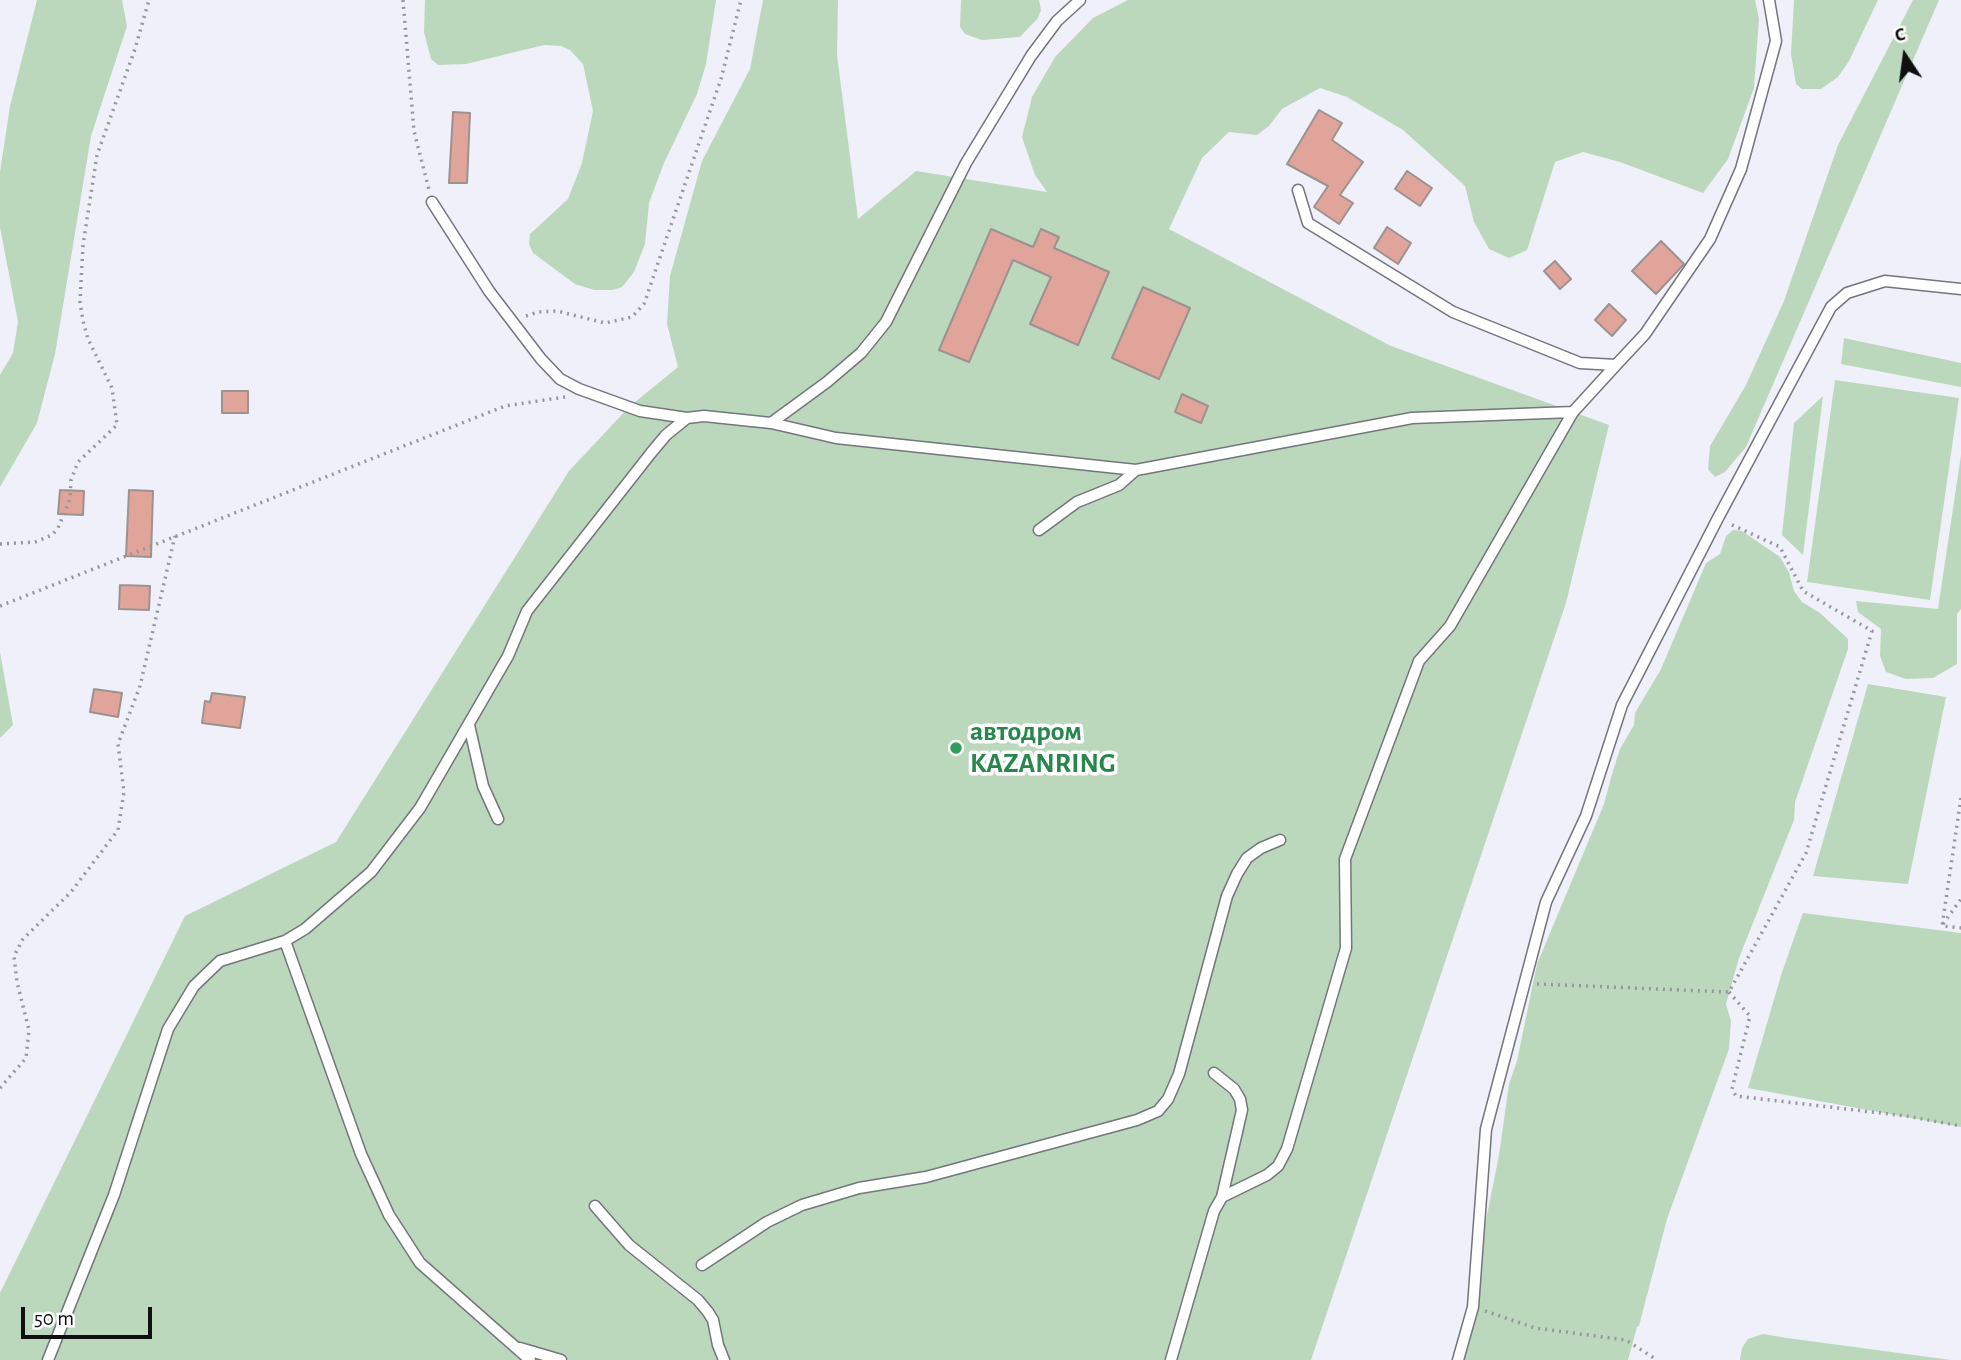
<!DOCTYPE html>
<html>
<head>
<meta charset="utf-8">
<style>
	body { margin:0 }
	#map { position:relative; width:1961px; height:1360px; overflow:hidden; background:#eff0f9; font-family:"Alegreya Sans",sans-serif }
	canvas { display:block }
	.north { position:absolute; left:1870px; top:21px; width:70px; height:70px; -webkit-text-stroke:5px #fefefe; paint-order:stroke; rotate:347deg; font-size:19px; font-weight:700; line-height:28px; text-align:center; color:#101013 }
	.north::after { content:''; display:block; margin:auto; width:24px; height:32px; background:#101013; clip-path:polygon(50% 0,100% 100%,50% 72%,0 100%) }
	.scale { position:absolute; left:21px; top:1307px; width:131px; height:32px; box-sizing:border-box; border:4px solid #101013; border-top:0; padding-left:9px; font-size:21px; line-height:24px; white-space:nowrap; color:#101013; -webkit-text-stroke:5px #fefefe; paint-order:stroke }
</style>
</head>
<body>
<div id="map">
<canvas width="1961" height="1360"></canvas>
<div class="north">С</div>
<div class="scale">50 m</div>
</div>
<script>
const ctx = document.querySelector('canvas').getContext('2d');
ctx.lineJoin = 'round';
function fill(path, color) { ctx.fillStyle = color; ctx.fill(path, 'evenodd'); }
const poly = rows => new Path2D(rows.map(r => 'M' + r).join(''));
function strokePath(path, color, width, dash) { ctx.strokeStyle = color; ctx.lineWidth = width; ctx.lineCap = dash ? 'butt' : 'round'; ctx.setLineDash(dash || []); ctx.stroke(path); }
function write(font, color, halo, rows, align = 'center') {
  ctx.font = font + ' "Alegreya Sans",sans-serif'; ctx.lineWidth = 7; ctx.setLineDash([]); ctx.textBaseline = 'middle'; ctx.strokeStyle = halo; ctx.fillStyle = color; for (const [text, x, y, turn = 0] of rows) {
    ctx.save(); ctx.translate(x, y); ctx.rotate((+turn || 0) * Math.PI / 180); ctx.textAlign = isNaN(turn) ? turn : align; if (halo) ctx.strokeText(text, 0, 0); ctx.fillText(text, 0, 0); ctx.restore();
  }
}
const green = poly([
	[37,0,122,0,127,26,91,136,55,354,37,423,0,487,0,375,13,353,18,322,0,227,0,172,10,106],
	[425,0,716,0,706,64,697,94,664,163,649,203,645,244,634,272,622,287,613,290,594,290,575,284,533,253,529,244,530,234,568,199,582,163,593,111,583,64,570,50,561,46,544,45,466,64,438,65,431,59,424,32],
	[763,0,838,0,837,55,858,219,916,171,1047,192,1035,175,1022,137,1032,97,1055,57,1093,18,1128,0,1755,0,1759,19,1754,88,1728,159,1703,193,1620,162,1583,152,1555,162,1527,250,1509,258,1489,249,1474,222,1465,186,1403,130,1347,97,1320,88,1282,109,1269,126,1257,135,1229,132,1202,158,1169,229,1391,346,1609,425,1566,603,1311,1360,0,1360,0,1293,185,916,336,842,569,471,629,407,678,367,667,324,670,276,702,161,750,69],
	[961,0,1039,0,1041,10,1038,18,1020,37,982,40,965,34,960,27],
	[1794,0,1878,0,1849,61,1838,77,1821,89,1802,89,1796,84,1791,54],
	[1913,0,1939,0,1746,447,1725,472,1715,477,1708,469,1710,446,1746,385,1784,301,1838,145],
	[1844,338,1961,363,1961,387,1841,364],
	[1835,380,1959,398,1930,600,1807,582],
	[1823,396,1803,555,1782,535,1794,423],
	[1961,455,1961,609,1957,614,1957,664,1933,678,1906,679,1886,672,1880,656,1881,629,1858,612,1856,601,1938,609],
	[1733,530,1742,531,1780,557,1789,572,1794,591,1802,602,1820,613,1848,639,1848,649,1795,802,1794,820,1739,958,1726,1004,1731,1021,1729,1049,1667,1219,1639,1326,1637,1327,1628,1360,1458,1360,1499,1155,1509,1084,1517,1061,1537,964,1604,804,1612,774,1620,749,1634,725,1635,713,1661,669,1706,563,1720,554,1726,536],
	[0,652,13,725,0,738],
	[1868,684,1946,697,1908,884,1813,876],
	[1803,913,1961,933,1961,1127,1748,1088,1782,972],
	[1763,1334,1787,1338,1951,1360,1740,1360,1742,1348,1748,1339]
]);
const building = poly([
	[1319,110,1342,123,1332,140,1363,162,1340,195,1353,203,1339,224,1314,207,1328,186,1287,164,1319,110],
	[453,112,470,113,467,183,449,183,453,112],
	[1407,171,1432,188,1420,206,1395,189,1407,171],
	[1387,227,1411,243,1398,264,1374,248,1387,227],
	[991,229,1033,247,1041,229,1059,237,1054,248,1109,272,1078,345,1030,324,1051,277,1013,260,969,362,939,350,991,229],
	[1661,241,1684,264,1656,294,1632,271,1661,241],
	[1555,261,1571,279,1560,289,1544,271,1555,261],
	[1143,287,1190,308,1159,379,1112,358,1143,287],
	[1609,304,1626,320,1612,336,1595,320,1609,304],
	[222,391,248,391,248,413,222,413,222,391],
	[1182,394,1208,406,1201,423,1175,412,1182,394],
	[60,490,84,491,83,515,58,514,60,490],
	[129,490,153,491,151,557,126,556,129,490],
	[120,585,150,586,149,610,119,609,120,585],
	[94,689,122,693,118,717,90,712,94,689],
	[212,693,245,697,240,728,202,723,205,701,210,702,212,693]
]);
const path = poly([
	[403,0,414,131,429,190],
	[526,316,538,312,557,311,605,323,632,317,644,304,721,79,741,0],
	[0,544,35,542,52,535,58,528,70,499,71,480,78,462,117,425,112,388,88,339,83,321,80,302,83,245,97,155,135,49,149,0],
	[0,606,505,406,565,397],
	[1961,798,1942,926,1961,928],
	[1943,924,1961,899],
	[1537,984,1729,992,1806,853,1872,631,1803,591,1780,547,1728,523],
	[1729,992,1750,1016,1732,1089,1736,1096,1906,1116,1961,1126],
	[0,1088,26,1058,29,1030,17,982,14,956,23,939,71,892,118,830,124,792,118,744,140,686,175,536],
	[1485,1311,1535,1328,1626,1340,1657,1360]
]);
const lane = poly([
	[1298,190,1308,223,1453,312,1580,363,1616,365,1645,334,1710,239,1741,169,1776,41,1769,0],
	[432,202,489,291,541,359,560,379,579,389,640,411,687,418,704,416,771,423,836,438,1136,470,1412,418,1573,412,1616,365],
	[771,423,827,382,861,353,886,322,966,163,1031,56,1057,21,1080,0],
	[1039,530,1077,502,1119,485,1136,470],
	[469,725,483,786,498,819],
	[285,941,361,1154,389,1215,420,1263,530,1360],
	[1222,1197,1267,1175,1278,1166,1287,1149,1346,948,1345,859,1419,661,1450,626,1573,412],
	[595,1206,629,1245,698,1300,708,1312,713,1320,718,1345,724,1360],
	[702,1265,767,1222,802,1205,859,1188,926,1177,1137,1120,1158,1111,1168,1099,1179,1074,1227,896,1237,874,1247,858,1261,848,1280,840],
	[520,1348,561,1360],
	[48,1360,114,1195,168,1029,194,986,220,961,285,941,305,929,371,872,420,808,508,656,527,611,651,453,666,435,687,418],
	[1171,1360,1214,1211,1222,1197,1242,1110,1240,1099,1234,1089,1214,1073],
	[1458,1360,1473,1307,1486,1129,1546,902,1586,816,1622,705,1718,518,1831,307,1847,293,1885,281,1961,289]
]);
const markers = [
	[956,748,7,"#2e9e5b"]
];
const leisureNames = [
	["автодром",970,732],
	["KAZANRING",970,764]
];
fill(green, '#bcd8bc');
fill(building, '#e1a49b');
strokePath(building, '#9c9290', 2);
strokePath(lane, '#74757d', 13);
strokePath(path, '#96969d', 3.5, [2, 5]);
strokePath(lane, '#fff', 10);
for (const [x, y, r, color] of markers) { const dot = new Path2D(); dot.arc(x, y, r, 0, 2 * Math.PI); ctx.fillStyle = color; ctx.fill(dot); strokePath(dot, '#fefefe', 2.5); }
write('bold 28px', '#27864d', '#fefefe', leisureNames, 'left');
</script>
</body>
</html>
